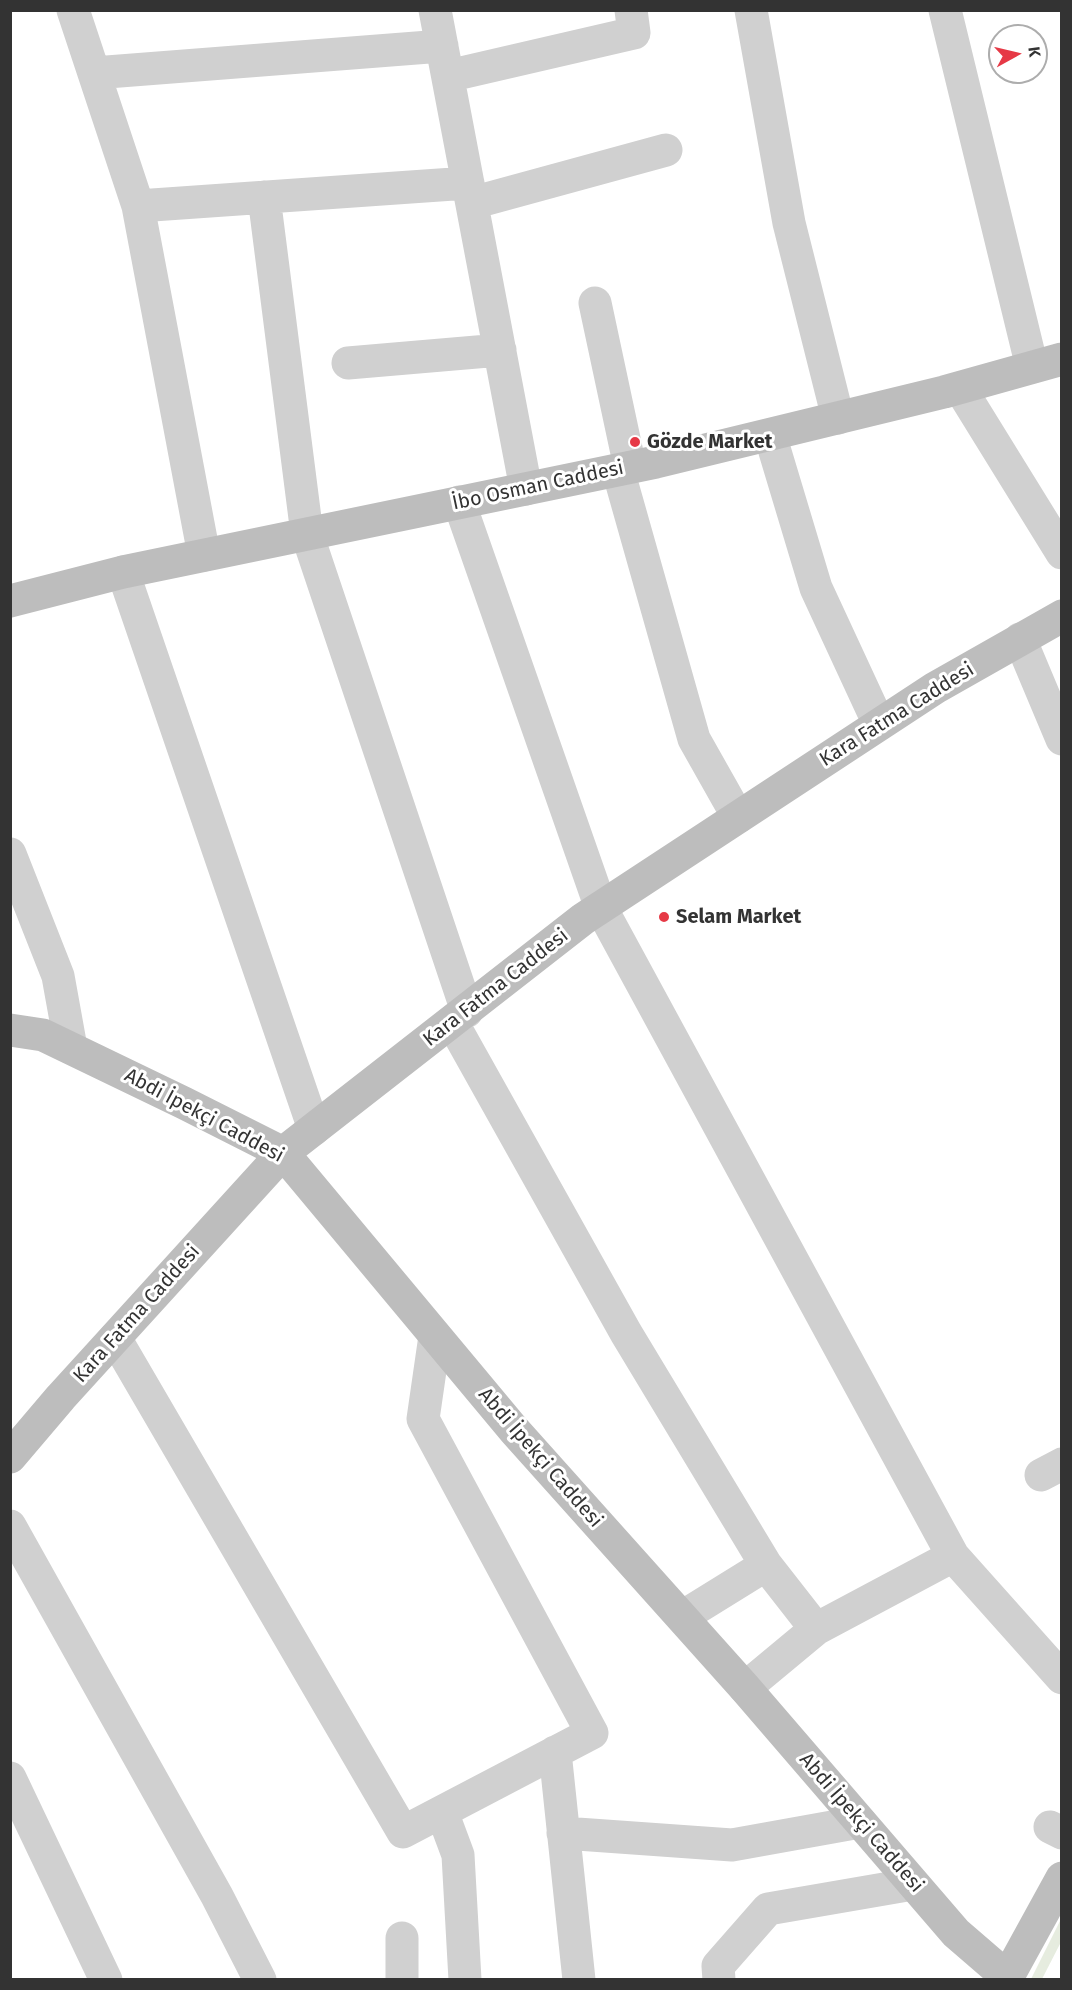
<!DOCTYPE html>
<html>
<head>
<meta charset="utf-8">
<style>
	body { margin:0 }
	#map { position:relative; width:1072px; height:1990px; overflow:hidden; background:#fff; font-family:"Fira Sans",sans-serif }
	canvas { display:block }
	.frame { position:absolute; inset:0; border:12px solid #333; pointer-events:none }
	.north { position:absolute; left:988px; top:24px; width:60px; height:60px; box-sizing:border-box; background:#fff; border:2px solid #adadad; border-radius:50%; rotate:82deg; font-size:16px; font-weight:700; line-height:24px; text-align:center; color:#333 }
	.north::after { content:''; display:block; margin:auto; width:21px; height:27px; background:#e63946; clip-path:polygon(50% 0,100% 100%,50% 72%,0 100%) }
</style>
</head>
<body>
<div id="map">
<canvas width="1072" height="1990"></canvas>
<div class="frame"></div>
<div class="north">K</div>
</div>
<script>
const ctx = document.querySelector('canvas').getContext('2d');
ctx.lineJoin = 'round';
function fill(path, color) { ctx.fillStyle = color; ctx.fill(path, 'evenodd'); }
const poly = rows => new Path2D(rows.map(r => 'M' + r).join(''));
function strokePath(path, color, width, dash) { ctx.strokeStyle = color; ctx.lineWidth = width; ctx.lineCap = dash ? 'butt' : 'round'; ctx.setLineDash(dash || []); ctx.stroke(path); }
function write(font, color, halo, rows, align = 'center') {
  ctx.font = font + ' "Fira Sans",sans-serif'; ctx.lineWidth = 6; ctx.setLineDash([]); ctx.textBaseline = 'middle'; ctx.strokeStyle = halo; ctx.fillStyle = color; for (const [text, x, y, turn = 0] of rows) {
    ctx.save(); ctx.translate(x, y); ctx.rotate((+turn || 0) * Math.PI / 180); ctx.textAlign = isNaN(turn) ? turn : align; if (halo) ctx.strokeText(text, 0, 0); ctx.fillText(text, 0, 0); ctx.restore();
  }
}
const green = poly([
	[1061,1919,1061,1942,1042,1979,1031,1979]
]);
const street = poly([
	[73,10,138,206,204,555],
	[435,10,526,489],
	[751,10,789,223,838,418],
	[945,10,1032,367],
	[94,73,442,46],
	[448,76,634,33,631,10],
	[264,197,307,534,467,1011],
	[472,203,666,150],
	[138,206,468,183],
	[595,303,630,467],
	[348,363,500,350],
	[960,388,1062,553],
	[770,435,816,588,879,724],
	[618,470,694,739,738,817],
	[459,502,601,908,953,1556,816,1629,745,1688],
	[123,572,314,1129],
	[1020,639,1062,739],
	[10,854,58,976,71,1048],
	[452,1022,626,1333,766,1565,816,1629],
	[115,1338,403,1832,592,1733,423,1419,435,1336],
	[1041,1475,1062,1464],
	[10,1526,217,1896,260,1980],
	[953,1556,1062,1678],
	[682,1617,766,1565],
	[555,1752,579,1980],
	[10,1778,106,1980],
	[442,1812,458,1855,465,1980],
	[1050,1827,1062,1833],
	[563,1833,732,1845,860,1822],
	[402,1938,402,1980],
	[719,1980,718,1966,768,1909,913,1884]
]);
const secondary = poly([
	[10,601,123,572,656,462,944,392,1062,359],
	[10,1030,43,1035,184,1103,283,1153,514,1430,745,1688,956,1933,1007,1977],
	[10,1457,61,1397,283,1153,583,919,935,688,1062,616],
	[1006,1980,1062,1878]
]);
const markers = [
	[635,442,6,"#e63946"],
	[664,917,6,"#e63946"]
];
const poiNames = [
	["Gözde Market",647,442],
	["Selam Market",676,917]
];
const streetNames = [
	["İbo Osman Caddesi",538,486,-12],
	["Kara Fatma Caddesi",897,715,-32],
	["Kara Fatma Caddesi",496,988,-38],
	["Abdi İpekçi Caddesi",204,1116,28],
	["Kara Fatma Caddesi",137,1314,-48],
	["Abdi İpekçi Caddesi",540,1458,49],
	["Abdi İpekçi Caddesi",861,1823,49]
];
fill(green, '#e6ecdf');
strokePath(street, '#d0d0d0', 33);
strokePath(secondary, '#bdbdbd', 33);
for (const [x, y, r, color] of markers) { const dot = new Path2D(); dot.arc(x, y, r, 0, 2 * Math.PI); ctx.fillStyle = color; ctx.fill(dot); strokePath(dot, '#fff', 2); }
write('bold 20px', '#333', '#fff', poiNames, 'left');
write('20px', '#333', '#fff', streetNames);
</script>
</body>
</html>
